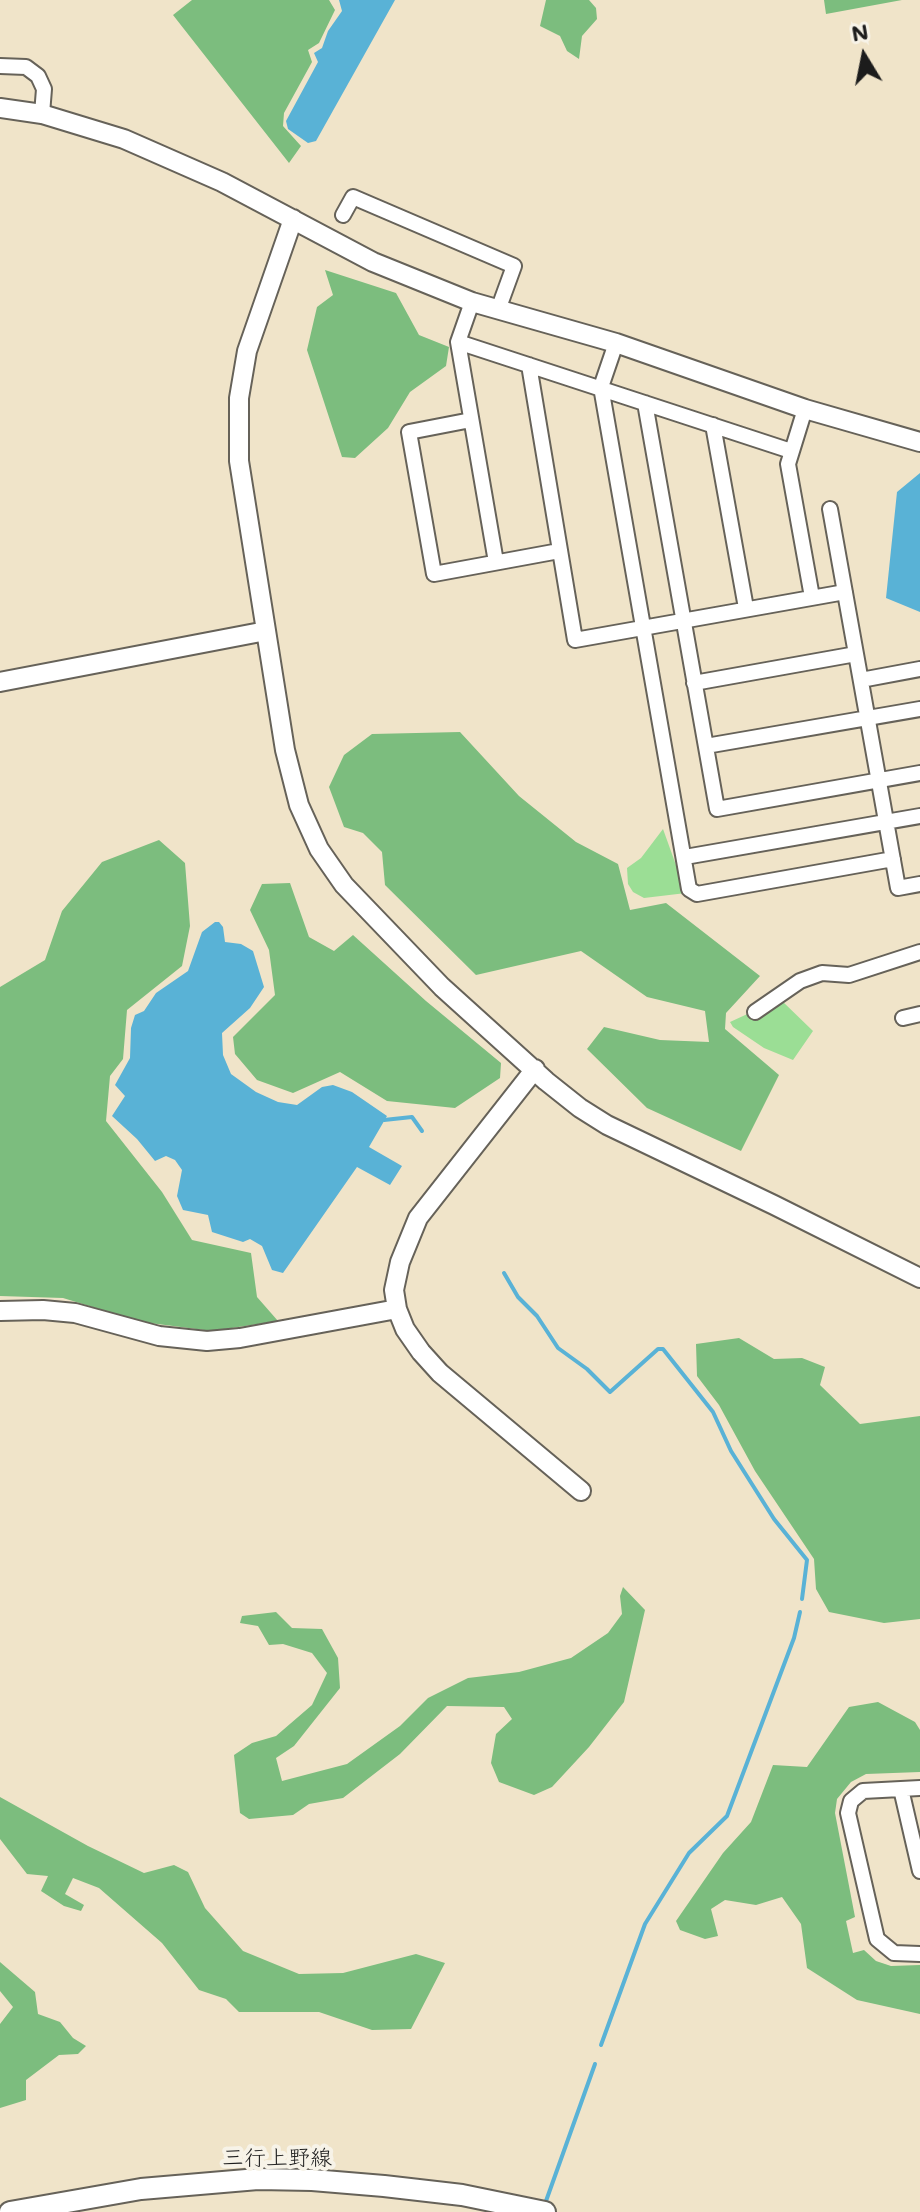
<!DOCTYPE html>
<html>
<head>
<meta charset="utf-8">
<style>
	body { margin:0 }
	#map { position:relative; width:920px; height:2212px; overflow:hidden; background:#f0e4c9; font-family:Mali,sans-serif }
	canvas { display:block }
	.north { position:absolute; left:824px; top:16px; width:80px; height:80px; -webkit-text-stroke:6px #f7f3e8; paint-order:stroke; rotate:350deg; font-size:22px; font-weight:700; line-height:32px; text-align:center; color:#1c1c1c }
	.north::after { content:''; display:block; margin:auto; width:28px; height:36px; background:#1c1c1c; clip-path:polygon(50% 0,100% 100%,50% 72%,0 100%) }
</style>
</head>
<body>
<div id="map">
<canvas width="920" height="2212"></canvas>
<div class="north">N</div>
</div>
<script>
const ctx = document.querySelector('canvas').getContext('2d');
ctx.lineJoin = 'round';
function fill(path, color) { ctx.fillStyle = color; ctx.fill(path, 'evenodd'); }
const poly = rows => new Path2D(rows.map(r => 'M' + r).join(''));
function strokePath(path, color, width, dash) { ctx.strokeStyle = color; ctx.lineWidth = width; ctx.lineCap = dash ? 'butt' : 'round'; ctx.setLineDash(dash || []); ctx.stroke(path); }
function write(font, color, halo, rows, align = 'center') {
  ctx.font = font + ' Mali,"Klee One",sans-serif'; ctx.lineWidth = 8; ctx.setLineDash([]); ctx.textBaseline = 'middle'; ctx.strokeStyle = halo; ctx.fillStyle = color; for (const [text, x, y, turn = 0] of rows) {
    ctx.save(); ctx.translate(x, y); ctx.rotate((+turn || 0) * Math.PI / 180); ctx.textAlign = isNaN(turn) ? turn : align; if (halo) ctx.strokeText(text, 0, 0); ctx.fillText(text, 0, 0); ctx.restore();
  }
}
const green = poly([
	[663,829,686,893,644,898,633,892,628,884,627,868,641,858],
	[780,999,813,1031,793,1060,764,1048,733,1027,730,1022]
]);
const forest = poly([
	[192,0,329,0,335,10,319,43,308,50,312,62,284,113,283,126,301,146,289,163,173,15],
	[546,0,589,0,596,8,597,19,582,36,579,59,567,51,560,36,540,26],
	[824,0,902,0,826,14],
	[325,270,396,293,419,335,449,347,446,366,410,392,388,428,355,458,342,457,307,350,317,307,333,295],
	[460,732,519,796,576,842,618,864,630,910,666,903,760,976,726,1013,725,1029,779,1075,741,1151,647,1108,587,1049,604,1027,660,1040,709,1042,705,1011,647,997,581,951,476,975,385,885,382,852,363,833,344,827,329,787,344,755,372,734],
	[159,840,185,863,190,926,182,966,127,1010,123,1059,110,1076,106,1121,162,1192,192,1240,251,1253,257,1297,278,1321,212,1331,142,1322,63,1298,0,1296,0,987,45,960,62,911,102,862],
	[290,883,309,937,334,951,353,935,426,1001,501,1063,500,1078,455,1108,387,1101,340,1072,293,1093,257,1080,235,1054,233,1037,275,995,269,950,250,910,262,884],
	[739,1338,774,1359,802,1358,825,1367,820,1385,860,1424,920,1416,920,1619,884,1623,829,1612,816,1589,814,1559,755,1471,719,1405,697,1376,696,1344],
	[623,1587,645,1610,624,1702,589,1747,552,1787,534,1795,499,1782,491,1763,496,1734,512,1719,504,1707,447,1706,400,1754,343,1798,309,1804,293,1815,249,1819,240,1813,234,1755,252,1743,276,1736,312,1705,327,1673,312,1653,283,1644,269,1645,258,1626,240,1623,242,1616,276,1612,292,1628,322,1629,338,1658,340,1688,294,1746,276,1758,282,1781,347,1764,400,1726,428,1698,468,1678,519,1672,571,1658,608,1633,622,1614,620,1596],
	[878,1702,915,1722,920,1730,920,1772,866,1774,851,1782,837,1799,835,1813,855,1917,846,1921,853,1953,864,1950,876,1961,891,1966,920,1965,920,2014,857,2000,807,1968,801,1924,782,1897,756,1905,725,1900,711,1909,718,1936,705,1939,680,1930,676,1921,723,1853,751,1822,773,1765,807,1767,849,1707],
	[0,1797,88,1846,144,1873,174,1865,188,1872,205,1908,243,1951,299,1974,343,1973,416,1954,445,1963,411,2029,372,2030,319,2012,239,2012,226,1999,199,1990,162,1943,99,1888,73,1878,65,1894,84,1905,81,1911,64,1906,41,1891,48,1876,27,1874,0,1839],
	[0,1962,35,1992,38,2014,60,2022,73,2038,86,2046,78,2054,59,2055,26,2080,26,2100,0,2108,0,2024,13,2007,0,1991]
]);
const water = poly([
	[339,0,395,0,316,141,308,143,288,129,286,121,318,62,314,53,322,48,328,31,342,11],
	[920,473,920,612,886,598,897,492],
	[215,922,219,922,223,927,225,942,241,944,253,951,264,987,250,1008,222,1033,223,1055,231,1074,256,1092,278,1102,297,1105,322,1087,333,1085,352,1092,387,1116,369,1147,402,1166,390,1185,357,1167,283,1273,272,1270,262,1246,250,1239,243,1242,212,1232,208,1215,183,1210,177,1196,182,1170,175,1160,166,1156,155,1161,137,1139,112,1116,125,1096,115,1085,130,1058,131,1028,135,1015,144,1011,156,993,188,971,202,932]
]);
const stream = poly([
	[384,1120,412,1117,422,1131],
	[504,1273,518,1297,537,1316,558,1348,587,1369,610,1392,658,1349,663,1349,713,1412,731,1451,774,1519,807,1560,802,1599],
	[601,2045,645,1924,689,1853,727,1816,794,1638,800,1612],
	[546,2201,595,2064]
]);
const minor = poly([
	[0,66,26,67,38,76,44,89,42,114],
	[343,215,353,197,514,266,498,310],
	[472,302,458,342,496,562],
	[458,342,791,451],
	[616,343,601,387,689,889,697,894,893,859],
	[529,365,575,640,845,592],
	[645,403,717,809,920,773],
	[805,409,788,464,812,597],
	[471,420,409,432,434,574,559,551],
	[713,425,746,608],
	[830,509,898,888,920,884],
	[861,680,920,669],
	[694,683,856,654],
	[706,746,920,709],
	[685,857,920,816],
	[755,1012,800,981,822,973,849,975,920,952],
	[903,1018,920,1014],
	[920,1788,863,1791,851,1801,848,1813,877,1939,894,1953,920,1954],
	[901,1789,920,1871]
]);
const tertiary = poly([
	[0,108,42,114,124,139,222,182,373,262,472,302,616,343,805,409,920,442],
	[293,219,247,351,239,398,239,461,285,750,299,805,319,849,344,885,442,987,546,1081,580,1108,607,1125,774,1205,920,1278],
	[0,682,266,631],
	[535,1069,418,1218,400,1262,394,1290,397,1309,405,1329,421,1352,440,1373,581,1491],
	[0,1311,43,1310,75,1313,159,1336,207,1341,240,1338,397,1309]
]);
const secondary = poly([
	[10,2212,141,2189,258,2179,312,2180,384,2186,462,2195,545,2212]
]);
const streetNames = [
	["三行上野線",277,2158]
];
fill(green, '#9bde95');
fill(forest, '#7cbd7e');
fill(water, '#59b2d6');
strokePath(stream, '#59b2d6', 4);
strokePath(minor, '#666259', 18);
strokePath(tertiary, '#666259', 22);
strokePath(secondary, '#666259', 24);
strokePath(minor, '#fff', 14);
strokePath(tertiary, '#fff', 18);
strokePath(secondary, '#fff', 20);
write('22px', '#1c1c1c', '#f7f3e8', streetNames);
</script>
</body>
</html>
